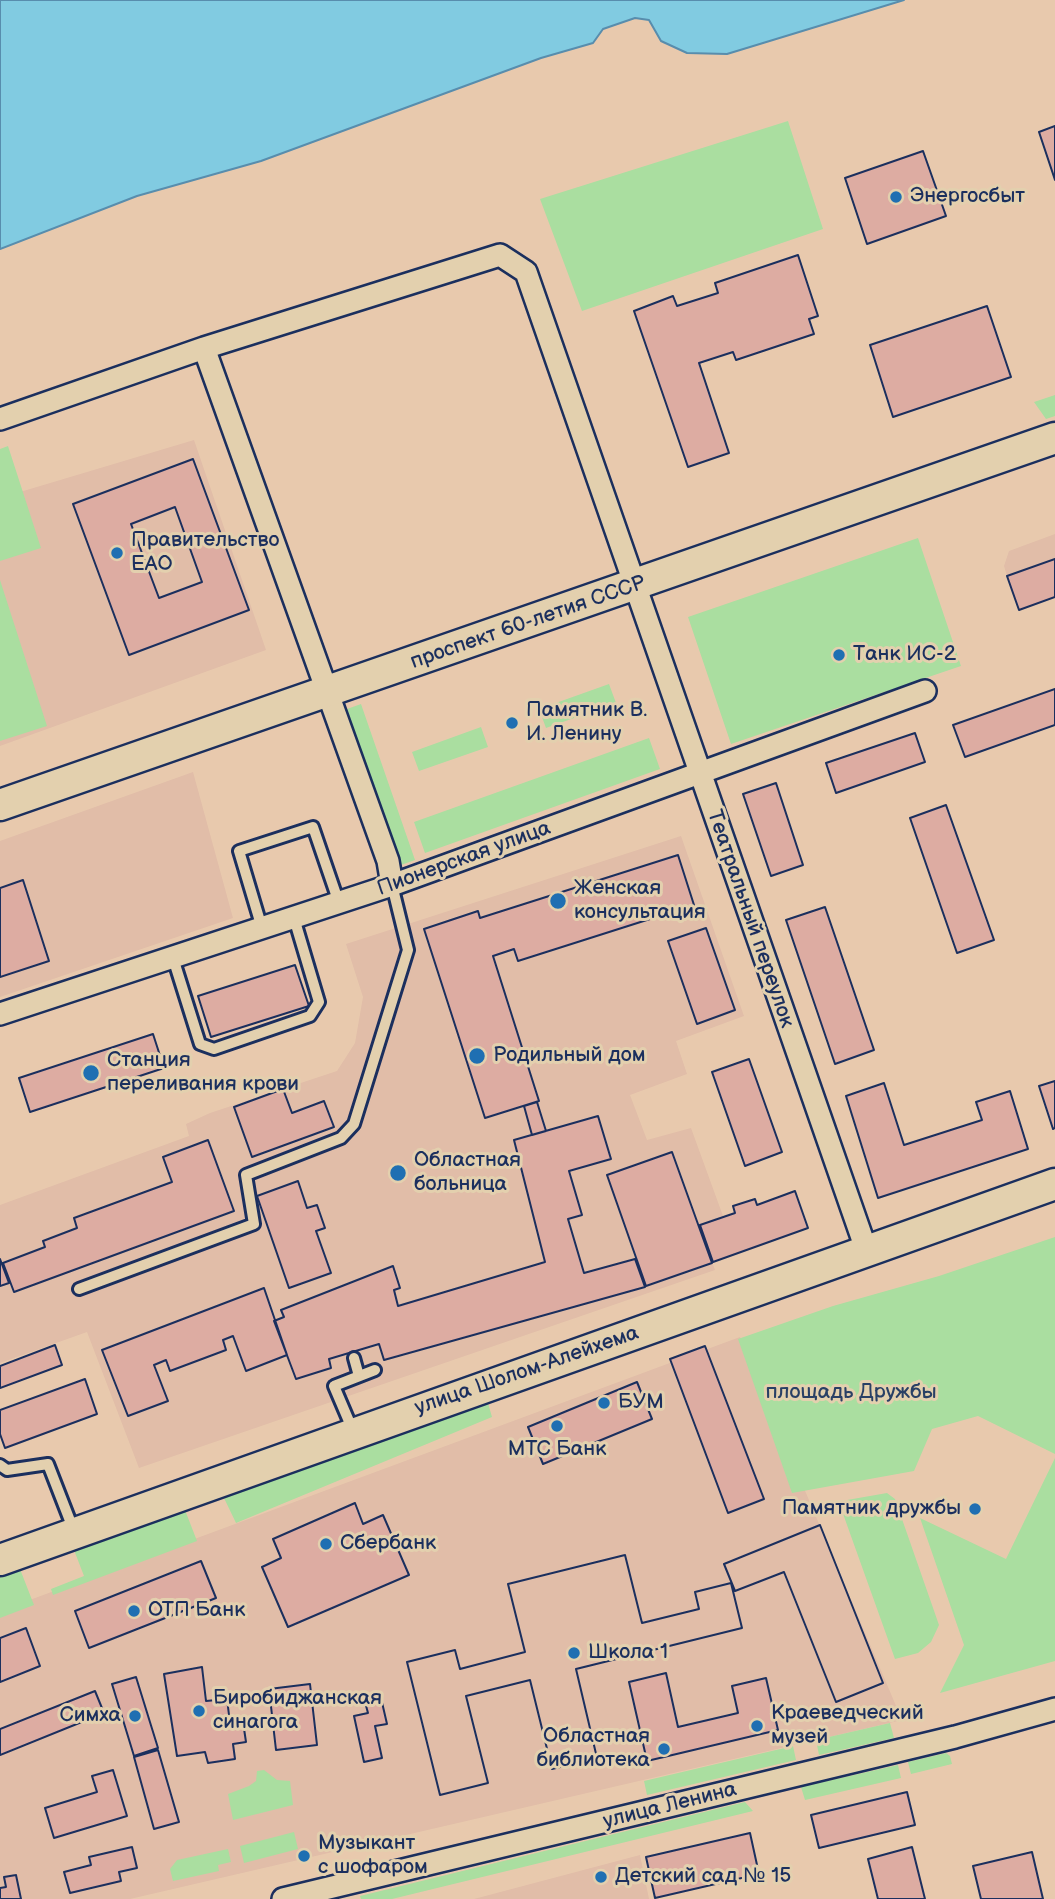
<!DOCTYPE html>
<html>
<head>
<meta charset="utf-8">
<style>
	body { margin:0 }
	canvas { display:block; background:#e8c9ad }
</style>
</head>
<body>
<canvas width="1055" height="1899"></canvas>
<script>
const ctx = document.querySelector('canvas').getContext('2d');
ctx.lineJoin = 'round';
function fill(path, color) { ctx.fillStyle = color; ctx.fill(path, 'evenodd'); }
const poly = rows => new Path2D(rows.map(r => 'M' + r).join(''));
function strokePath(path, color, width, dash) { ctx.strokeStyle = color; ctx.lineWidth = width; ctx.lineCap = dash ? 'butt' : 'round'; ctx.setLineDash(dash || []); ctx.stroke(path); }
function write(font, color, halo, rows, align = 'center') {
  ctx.font = font + ' "Balsamiq Sans",sans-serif'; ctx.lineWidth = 6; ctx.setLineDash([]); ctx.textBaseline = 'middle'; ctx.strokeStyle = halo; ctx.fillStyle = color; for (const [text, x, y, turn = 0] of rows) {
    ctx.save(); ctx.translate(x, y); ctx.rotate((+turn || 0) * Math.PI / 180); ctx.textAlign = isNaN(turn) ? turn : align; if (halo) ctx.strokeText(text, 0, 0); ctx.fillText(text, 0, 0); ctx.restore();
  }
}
const built = poly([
	[194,440,266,650,0,746,0,498],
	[1055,534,1055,559,1007,576,1004,566,1009,551],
	[193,772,233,918,0,997,0,841],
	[681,836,744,1016,676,1041,687,1074,630,1095,647,1140,691,1128,723,1216,699,1225,715,1270,139,1468,87,1332,0,1363,0,1205,189,1136,186,1124,210,1113,337,1071,355,1043,363,997,346,944],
	[740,1337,902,1720,130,1899,0,1899,0,1611],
	[640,1855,649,1899,474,1899]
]);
const green = poly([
	[788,121,823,229,582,311,540,199],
	[1055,395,1055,416,1046,419,1034,402],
	[8,446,41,548,0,561,0,449],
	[918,538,961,666,731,744,688,617],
	[0,580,47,726,0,741],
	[609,684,616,703,546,728,539,709],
	[361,704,415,860,401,865,347,709],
	[481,727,488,747,419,771,412,752],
	[649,738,660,769,425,853,414,822],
	[1055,1237,1055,1454,978,1416,932,1429,914,1471,792,1493,738,1339,833,1306,939,1276],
	[482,1400,488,1403,492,1417,236,1523,224,1498,229,1491],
	[1055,1458,1055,1661,940,1693,964,1645,920,1518,1006,1559],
	[887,1493,895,1499,939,1625,931,1642,918,1653,895,1659,842,1511,847,1500],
	[185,1510,197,1541,53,1595,51,1589,84,1576,74,1550,40,1560],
	[20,1569,34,1605,0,1618,0,1576],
	[890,1723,894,1738,819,1755,816,1740],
	[793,1746,796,1760,647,1795,644,1781],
	[946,1753,950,1756,952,1764,911,1774,908,1762],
	[898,1765,901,1778,805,1800,801,1787],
	[264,1770,277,1780,290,1781,293,1805,233,1820,228,1794,249,1786,256,1781,257,1771],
	[745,1802,753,1811,392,1899,361,1899,360,1896],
	[294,1832,298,1849,244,1863,240,1846],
	[228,1849,231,1862,218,1865,219,1871,173,1881,170,1869,177,1860]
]);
const water = poly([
	[0,0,904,0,727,54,687,53,661,41,649,20,635,18,603,29,593,43,541,58,261,161,137,196,0,249,0,0]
]);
const building = poly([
	[1055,126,1055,180,1039,132,1055,126],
	[923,151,946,216,867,244,845,178,923,151],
	[798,255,818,316,809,319,814,334,736,360,733,352,699,363,729,453,688,467,634,311,673,296,677,306,718,293,715,283,798,255],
	[987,306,1011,377,893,417,870,345,987,306],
	[193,459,249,610,129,655,73,504,193,459],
	[175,507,202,582,159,598,131,524,175,507],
	[1055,559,1055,597,1019,610,1007,576,1055,559],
	[1055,689,1055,725,965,757,953,725,1055,689],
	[915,733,925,762,836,793,826,763,915,733],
	[776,783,803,865,771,876,743,794,776,783],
	[946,805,994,940,957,953,910,818,946,805],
	[678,855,694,905,518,961,514,949,493,956,539,1101,485,1118,424,929,478,911,480,918,678,855],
	[23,880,49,961,0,977,0,888,23,880],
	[825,907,874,1050,835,1064,786,920,825,907],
	[706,928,735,1010,697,1024,668,941,706,928],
	[295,965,309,1006,211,1037,198,996,295,965],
	[153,1034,164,1068,30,1112,19,1078,153,1034],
	[749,1059,782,1152,745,1166,712,1072,749,1059],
	[1055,1081,1055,1128,1053,1129,1039,1086,1055,1081],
	[884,1083,904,1145,982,1120,976,1102,1010,1091,1028,1149,878,1198,846,1096,884,1083],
	[283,1089,292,1113,324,1101,334,1127,252,1157,234,1107,283,1089],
	[537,1102,546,1131,532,1135,524,1106,537,1102],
	[598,1116,611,1159,569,1171,582,1215,568,1219,584,1273,635,1259,645,1287,384,1360,379,1344,329,1359,331,1368,296,1379,274,1321,284,1317,281,1310,393,1266,400,1288,394,1290,398,1306,545,1262,514,1140,598,1116],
	[208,1140,234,1211,14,1292,3,1263,45,1247,43,1241,77,1228,74,1218,172,1182,163,1157,208,1140],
	[672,1152,712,1263,646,1286,607,1175,672,1152],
	[298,1181,307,1208,317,1205,325,1228,316,1231,331,1273,289,1288,257,1196,298,1181],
	[795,1191,808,1228,713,1262,700,1225,735,1213,733,1206,755,1199,757,1205,795,1191],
	[0,1259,9,1283,0,1286,0,1259],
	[264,1288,287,1355,246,1371,233,1336,223,1340,226,1350,170,1371,166,1360,154,1365,168,1401,128,1416,102,1350,264,1288],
	[55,1345,62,1365,0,1388,0,1366,55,1345],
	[705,1346,764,1499,728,1513,670,1359,705,1346],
	[85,1379,97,1414,5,1448,0,1434,0,1410,85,1379],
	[637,1382,652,1419,543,1464,528,1427,637,1382],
	[355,1503,363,1524,383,1515,409,1575,288,1627,262,1567,281,1558,273,1539,355,1503],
	[820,1525,883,1683,836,1702,784,1572,735,1591,724,1564,820,1525],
	[820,1525,883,1683,836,1702,784,1572,735,1591,724,1564,820,1525],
	[625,1555,642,1623,699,1609,695,1592,731,1583,742,1628,576,1669,597,1758,552,1769,530,1680,466,1696,488,1783,440,1795,407,1662,455,1650,460,1669,525,1652,508,1584,625,1555],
	[625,1555,642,1623,699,1609,695,1592,731,1583,742,1628,576,1669,597,1758,552,1769,530,1680,466,1696,488,1783,440,1795,407,1662,455,1650,460,1669,525,1652,508,1584,625,1555],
	[201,1561,216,1598,89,1648,75,1611,201,1561],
	[26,1628,40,1666,0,1682,0,1638,26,1628],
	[202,1667,206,1701,227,1699,230,1723,243,1722,246,1742,233,1744,235,1759,208,1763,205,1752,177,1756,164,1674,202,1667],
	[666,1673,678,1727,738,1713,732,1686,766,1678,778,1730,647,1761,629,1682,666,1673],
	[136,1677,158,1748,134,1756,112,1684,136,1677],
	[310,1684,317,1745,276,1750,269,1689,310,1684],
	[95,1691,104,1713,0,1755,0,1729,95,1691],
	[381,1698,387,1724,375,1726,382,1758,364,1762,354,1716,368,1713,365,1702,381,1698],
	[158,1750,179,1822,154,1829,134,1757,158,1750],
	[113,1770,127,1816,54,1838,45,1808,97,1792,92,1776,113,1770],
	[907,1792,915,1825,819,1848,811,1815,907,1792],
	[750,1833,759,1874,655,1898,646,1857,750,1833],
	[132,1847,137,1868,119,1872,121,1881,70,1893,64,1872,91,1865,89,1857,132,1847],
	[912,1847,925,1899,878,1899,868,1859,912,1847],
	[1032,1852,1043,1899,981,1899,973,1866,1032,1852],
	[16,1875,21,1899,0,1899,0,1888,6,1887,4,1877,16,1875]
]);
const lane = poly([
	[262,928,239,851,313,827,339,903],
	[173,958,200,1044,214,1049,310,1016,319,1002,294,918],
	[79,1289,254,1224,246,1175,341,1138,354,1124,408,950,392,885],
	[354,1358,359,1376],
	[354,1433,334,1386,375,1370],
	[0,1465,7,1470,48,1464,74,1531]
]);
const street = poly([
	[204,348,388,861,392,885],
	[0,419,204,348,500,255,526,272,867,1252],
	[0,1014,392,885,925,691],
	[283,1899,955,1737,1055,1709]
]);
const secondary = poly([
	[0,805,1055,438],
	[0,1560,1055,1184]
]);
const markers = [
	[896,197,7,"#1f6fb2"],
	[117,553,7,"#1f6fb2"],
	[839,655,7,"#1f6fb2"],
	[512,723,7,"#1f6fb2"],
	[558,901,9,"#1f6fb2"],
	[477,1056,9,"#1f6fb2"],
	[91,1073,9,"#1f6fb2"],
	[398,1173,9,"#1f6fb2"],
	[604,1403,7,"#1f6fb2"],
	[557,1426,7,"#1f6fb2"],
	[975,1509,7,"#1f6fb2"],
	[326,1544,7,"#1f6fb2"],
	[134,1611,7,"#1f6fb2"],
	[574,1653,7,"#1f6fb2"],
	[199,1711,7,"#1f6fb2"],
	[135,1716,7,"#1f6fb2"],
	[757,1726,7,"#1f6fb2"],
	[664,1749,7,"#1f6fb2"],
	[304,1856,7,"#1f6fb2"],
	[601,1877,7,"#1f6fb2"]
];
const poiNames = [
	["Энергосбыт",910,197],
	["Правительство",131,541],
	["ЕАО",131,565],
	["Танк ИС-2",853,655],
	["Памятник В.",526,711],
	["И. Ленину",526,735],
	["Женская",574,889],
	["консультация",574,913],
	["Родильный дом",493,1056],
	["Станция",107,1061],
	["переливания крови",107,1085],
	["Областная",414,1161],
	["больница",414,1185],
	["БУМ",618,1403],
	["МТС Банк",557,1450,"center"],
	["Памятник дружбы",961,1509,"right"],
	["Сбербанк",340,1544],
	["ОТП Банк",148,1611],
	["Школа 1",588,1653],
	["Биробиджанская",213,1699],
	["синагога",213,1723],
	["Краеведческий",771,1714],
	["музей",771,1738],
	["Симха",121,1716,"right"],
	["Областная",650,1737,"right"],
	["библиотека",650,1761,"right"],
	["Музыкант",318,1844],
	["с шофаром",318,1868],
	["Детский сад № 15",615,1877]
];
const streetNames = [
	["проспект 60-летия СССР",528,623,-19],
	["Пионерская улица",464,859,-20],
	["Театральный переулок",750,919,71],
	["улица Шолом-Алейхема",527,1371,-19],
	["улица Ленина",670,1806,-14]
];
const parkNames = [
	["площадь Дружбы",851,1393]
];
fill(built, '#e1bda8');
fill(green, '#aadea0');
fill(water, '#81cbe1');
strokePath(water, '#588dad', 2);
fill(building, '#ddaca2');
strokePath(building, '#1b2f5e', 2);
strokePath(lane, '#1b2f5e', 16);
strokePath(street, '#1b2f5e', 26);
strokePath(secondary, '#1b2f5e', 35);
strokePath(lane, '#e3d0ae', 10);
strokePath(street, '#e3d0ae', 21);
strokePath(secondary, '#e3d0ae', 30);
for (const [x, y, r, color] of markers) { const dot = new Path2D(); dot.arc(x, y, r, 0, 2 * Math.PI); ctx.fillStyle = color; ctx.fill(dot); strokePath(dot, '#e3d0ae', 2.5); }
write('21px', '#1b2f5e', '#e3d0ae', poiNames, 'left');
write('21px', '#1b2f5e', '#e3d0ae', streetNames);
write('21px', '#294065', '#e3d0ae', parkNames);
</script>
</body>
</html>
